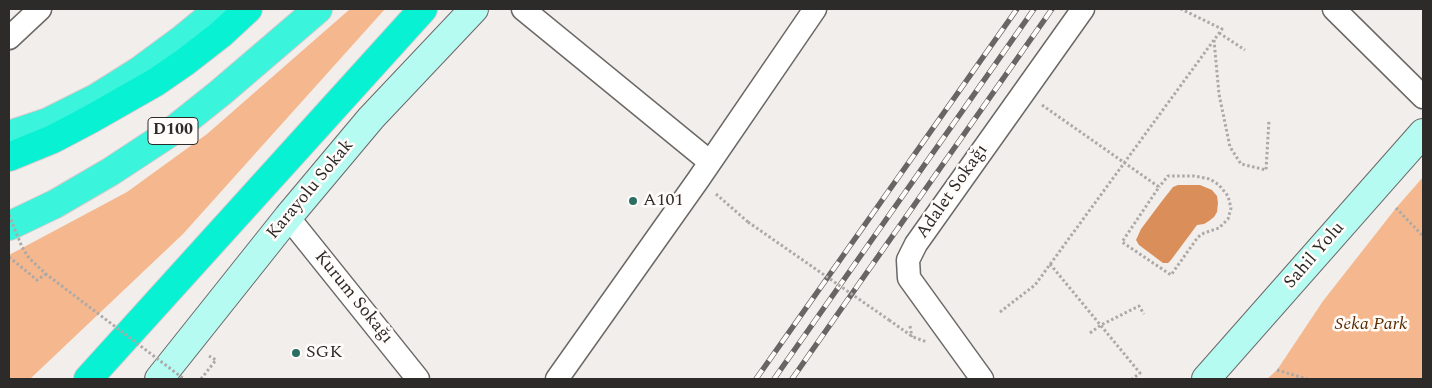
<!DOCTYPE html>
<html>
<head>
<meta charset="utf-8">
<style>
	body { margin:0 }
	#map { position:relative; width:1432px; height:388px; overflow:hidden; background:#f2eeec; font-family:Spectral,serif }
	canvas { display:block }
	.frame { position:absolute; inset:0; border:10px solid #2c2b2a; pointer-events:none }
</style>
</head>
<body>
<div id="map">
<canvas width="1432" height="388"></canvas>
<div class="frame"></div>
</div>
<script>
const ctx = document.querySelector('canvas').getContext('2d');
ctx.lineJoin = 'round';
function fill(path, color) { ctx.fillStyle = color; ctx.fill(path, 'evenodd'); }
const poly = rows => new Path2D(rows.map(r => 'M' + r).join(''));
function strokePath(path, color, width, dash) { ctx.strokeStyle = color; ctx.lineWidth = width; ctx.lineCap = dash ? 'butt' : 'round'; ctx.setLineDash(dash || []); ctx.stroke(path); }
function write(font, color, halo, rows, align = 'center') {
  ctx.font = font + ' Spectral,serif'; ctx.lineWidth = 5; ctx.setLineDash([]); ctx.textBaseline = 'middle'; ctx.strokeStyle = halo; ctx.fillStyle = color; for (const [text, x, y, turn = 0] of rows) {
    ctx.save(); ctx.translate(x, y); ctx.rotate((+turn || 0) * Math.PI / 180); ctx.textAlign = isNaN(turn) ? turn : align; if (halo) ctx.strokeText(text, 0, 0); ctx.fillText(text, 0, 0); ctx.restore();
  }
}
const green = poly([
	[350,9,385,9,183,234,30,379,9,379,9,255,127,192,207,134],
	[1423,177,1423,379,1267,379,1277,370,1323,301,1396,208]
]);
const water = poly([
	[1178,185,1200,185,1212,190,1217,196,1218,203,1217,212,1214,217,1209,221,1204,224,1197,225,1171,260,1168,263,1163,263,1139,245,1136,240,1141,229,1162,201,1173,187]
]);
const path = poly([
	[1219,33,1245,50],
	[1214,40,1219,94,1230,147,1241,164,1266,170,1269,120],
	[1042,105,1159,187,1122,242,1171,275,1198,237,1204,233,1219,228,1228,219,1231,208,1228,196,1219,185,1210,179,1194,176,1168,176,1159,187],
	[716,194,748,222],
	[1396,208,1423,236],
	[9,257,37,280,46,274],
	[1050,264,1140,373,1132,379],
	[1000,312,1035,285,1222,29,1181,9],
	[889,320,913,337,927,342],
	[910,326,912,337],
	[1090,333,1101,325,1139,306,1144,314],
	[1277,370,1307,379],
	[201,379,216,360,209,356]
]);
const minor = poly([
	[523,9,710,162],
	[1334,9,1423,97],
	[9,38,40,9],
	[288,217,418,379],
	[557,379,698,180,815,9],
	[982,379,909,278,908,260,916,244,1083,9]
]);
const secondary = poly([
	[159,379,288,217,371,118,474,9],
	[1206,379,1423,133]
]);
const trunk = poly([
	[9,135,48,122,96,98,139,71,181,40,219,9],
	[9,226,55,204,110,172,171,132,220,93,318,9]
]);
const motorway = poly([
	[9,157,53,139,91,119,156,82,185,62,221,34,248,9],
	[88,379,423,9]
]);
const rail = poly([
	[756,379,1017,9],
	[774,379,1034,9],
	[792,379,1052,9]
]);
const pathBridge = poly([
	[9,215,22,247,29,258,46,274,184,379],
	[748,222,889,320]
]);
const markers = [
	[633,201,5,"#2a6f62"],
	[296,353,5,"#2a6f62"]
];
const shields = [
	[173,131,50]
];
const shieldNames = [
	["D100",173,131]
];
const streetNames = [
	["Karayolu Sokak",311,190,-50],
	["Adalet Sokağı",953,192,-55],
	["Sahil Yolu",1315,256,-49],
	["Kurum Sokağı",353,298,51]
];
const poiNames = [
	["A101",643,201],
	["SGK",306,353]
];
const parkNames = [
	["Seka Park",1371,325]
];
fill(green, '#f5b88e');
fill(water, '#da8e59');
strokePath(minor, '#6b6866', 25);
strokePath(secondary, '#6b6866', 30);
strokePath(trunk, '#ccc', 30);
strokePath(motorway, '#ccc', 30);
strokePath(path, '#aca9a7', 3, [2.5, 2.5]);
strokePath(minor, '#fff', 22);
strokePath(secondary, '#b5fbf2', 28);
strokePath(trunk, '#3af4dc', 28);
strokePath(motorway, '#09f1d3', 28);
strokePath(rail, '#686665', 5.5);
strokePath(rail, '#fffcf9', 4, [11]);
strokePath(pathBridge, '#aca9a7', 3, [2.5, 2.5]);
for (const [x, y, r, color] of markers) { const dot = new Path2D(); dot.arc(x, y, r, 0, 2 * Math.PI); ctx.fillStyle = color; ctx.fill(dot); strokePath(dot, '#fffcf9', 2); }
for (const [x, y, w] of shields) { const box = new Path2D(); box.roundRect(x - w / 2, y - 13.5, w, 27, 4); ctx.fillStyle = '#fffcf9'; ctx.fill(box); strokePath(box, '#2c2b2a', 1); }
write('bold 16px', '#2c2b2a', null, shieldNames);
write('18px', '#2c2b2a', '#fffcf9', streetNames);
write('18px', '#2c2b2a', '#fffcf9', poiNames, 'left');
write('italic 18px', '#5b2b00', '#fffcf9', parkNames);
</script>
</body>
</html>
